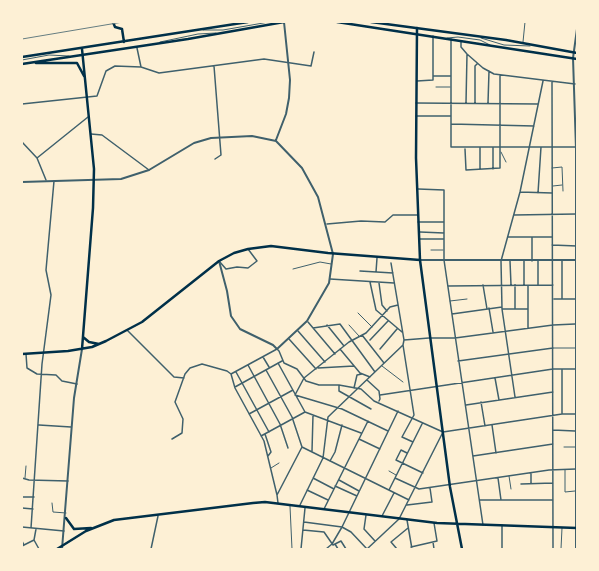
<!DOCTYPE html>
<html>
<head>
<meta charset="utf-8">
<style>
	body { margin:0 }
	#map { position:relative; width:599px; height:571px; overflow:hidden; background:#fdf0d5; font-family:Mulish,sans-serif }
	canvas { display:block }
	.frame { position:absolute; inset:0; border:23px solid #fdf0d5; pointer-events:none }
</style>
</head>
<body>
<div id="map">
<canvas width="599" height="571"></canvas>
<div class="frame"></div>
</div>
<script>
const ctx = document.querySelector('canvas').getContext('2d');
ctx.lineJoin = 'round';
const poly = rows => new Path2D(rows.map(r => 'M' + r).join(''));
function strokePath(path, color, width, dash) { ctx.strokeStyle = color; ctx.lineWidth = width; ctx.lineCap = dash ? 'butt' : 'round'; ctx.setLineDash(dash || []); ctx.stroke(path); }
const service = poly([
	[203,30,223,30,269,22],
	[447,38,458,37,480,40,490,45],
	[481,38,504,45,530,46],
	[160,42,198,34,216,33],
	[523,42,525,22],
	[22,60,49,55,69,56],
	[436,87,450,87],
	[501,152,506,162],
	[552,168,562,167,563,191],
	[553,186,562,185],
	[431,250,443,250],
	[293,269,320,262,331,264],
	[450,301,467,299],
	[358,313,372,327],
	[349,325,359,336],
	[553,348,575,348],
	[382,366,403,382],
	[564,447,575,447],
	[271,468,279,463],
	[565,470,565,492,575,491],
	[389,471,396,475],
	[509,476,511,489],
	[25,478,26,466],
	[52,503,53,512,66,513],
	[290,506,292,549],
	[561,549,562,528]
]);
const minor = poly([
	[451,39,451,147,576,147],
	[461,42,461,47,467,54,483,68,494,74,575,84],
	[137,48,141,67],
	[214,66,221,155,215,159],
	[433,76,450,76],
	[417,81,433,80,433,36],
	[552,82,553,549],
	[416,103,538,104],
	[466,103,467,54],
	[475,103,475,66,477,64],
	[488,103,489,71],
	[22,104,97,96,106,71,115,66,141,67,159,73,264,59,311,66,314,52],
	[416,116,450,116],
	[451,124,534,126],
	[91,134,102,135,149,170],
	[22,142,37,158,46,180],
	[480,148,480,169],
	[493,148,493,169],
	[465,149,466,170,500,168,500,76],
	[37,158,88,117],
	[418,189,444,190,444,260,483,525],
	[520,192,552,193],
	[538,193,541,147],
	[514,215,576,214],
	[418,222,444,222],
	[327,224,361,221,385,222,393,215,418,215],
	[420,232,444,233],
	[508,237,552,237],
	[420,239,444,239],
	[552,245,577,246],
	[219,261,226,269,237,267,248,268,257,261,248,249],
	[510,261,511,285],
	[524,261,524,285],
	[532,261,532,237],
	[538,261,538,285],
	[562,261,562,299],
	[391,263,404,340,403,345,414,415,402,437,413,442],
	[360,271,393,273],
	[376,272,377,258],
	[330,279,394,283],
	[370,282,376,310,402,332],
	[379,283,382,305,387,311],
	[483,285,487,309],
	[448,286,553,285],
	[528,286,528,328],
	[554,299,576,299],
	[489,308,493,332],
	[502,309,528,309],
	[515,309,515,285],
	[452,314,502,307],
	[308,322,335,354],
	[327,325,344,346],
	[313,328,340,324,375,372],
	[127,330,174,377,184,378],
	[298,331,325,362],
	[362,335,384,363],
	[289,339,316,369],
	[370,340,388,321],
	[404,340,429,338,455,338,553,325,575,324],
	[340,349,360,373,370,377],
	[380,349,397,329],
	[26,354,27,368,37,374,56,375,62,381,77,384],
	[263,357,269,367],
	[458,361,553,348],
	[278,363,305,412],
	[248,365,280,424,288,448],
	[318,368,354,366],
	[266,370,292,417,302,447],
	[562,370,562,414],
	[236,372,269,432],
	[231,374,277,349,279,351,284,363,297,369,306,381,319,385,339,385,361,389,374,401,443,432,562,414,575,414],
	[495,378,499,400],
	[367,380,379,391,380,399,379,401],
	[339,385,339,391,371,409],
	[235,387,282,361],
	[354,388,357,375,362,374],
	[380,395,553,369,576,369],
	[515,397,502,309,501,261,520,192,543,81],
	[481,402,485,426],
	[466,405,553,392],
	[305,412,361,433],
	[249,414,293,390],
	[39,425,71,427],
	[492,425,496,453],
	[553,430,575,431],
	[388,431,342,409,295,395,304,378,349,342,366,333,390,307,398,305],
	[265,434,271,452,268,456],
	[261,436,305,412],
	[172,439,182,433,183,419,175,402,185,374,190,368,202,364,227,371,231,374,235,388,264,441,277,495],
	[359,439,380,449],
	[312,451,313,415],
	[407,453,401,450,396,460,423,473],
	[473,456,553,444],
	[330,461,335,452,342,425],
	[531,473,531,483],
	[22,478,29,480,68,481],
	[313,478,334,489],
	[395,478,419,489,549,470,576,469],
	[498,478,501,500],
	[339,480,359,491],
	[521,484,553,483],
	[335,486,357,496],
	[307,490,328,500],
	[389,490,422,424],
	[22,497,34,497],
	[480,500,553,500],
	[278,503,277,495,302,447,409,500],
	[300,505,323,458,328,417,403,345],
	[407,505,432,502,430,488],
	[22,508,33,509],
	[324,509,368,421],
	[366,515,364,529,375,541],
	[382,516,394,493],
	[407,520,412,549],
	[304,522,342,527,351,532,367,549],
	[22,527,64,531],
	[31,528,42,364,51,295,46,270,54,181],
	[36,529,34,540,39,549],
	[303,530,324,532,333,545,341,541,346,549],
	[22,541,24,545],
	[433,542,434,549],
	[335,544,338,549],
	[22,546,34,540],
	[411,547,437,541,434,523],
	[151,549,158,516],
	[301,549,305,508],
	[326,549,332,544,342,527,398,411],
	[367,549,399,519,442,434],
	[397,549,391,542,408,528],
	[502,549,502,525]
]);
const tertiary = poly([
	[276,140,286,114,289,98,290,80,284,22],
	[22,182,121,179,149,170,194,143,211,138,252,136,276,141,302,168,318,197,333,254,329,283,307,321,277,349,273,345,240,329,231,316,227,291,219,261],
	[420,260,577,260],
	[62,549,74,398,82,349],
	[576,549,576,149,573,58,577,29]
]);
const secondary = poly([
	[417,28,416,158,420,260,450,487,462,549],
	[83,337,89,342,99,344],
	[82,349,93,208,94,169,82,49],
	[22,354,68,351,92,347,106,341,142,322,219,261,234,253,248,249,271,246,328,253,420,260],
	[66,518,74,529,91,528],
	[57,549,86,531,114,520,253,503,265,502,437,523,577,528]
]);
const primary = poly([
	[113,22,115,27,122,29,124,42],
	[337,22,577,59],
	[371,22,506,40,577,53],
	[22,57,248,22],
	[36,63,77,63,84,76],
	[22,64,188,39,284,22]
]);
const rail = poly([
	[22,39,123,22]
]);
strokePath(service, '#3f606c', 1);
strokePath(minor, '#3f606c', 1.5);
strokePath(tertiary, '#3f606c', 2);
strokePath(secondary, '#003049', 2.5);
strokePath(primary, '#003049', 2.5);
strokePath(rail, '#657d81', 1);
</script>
</body>
</html>
